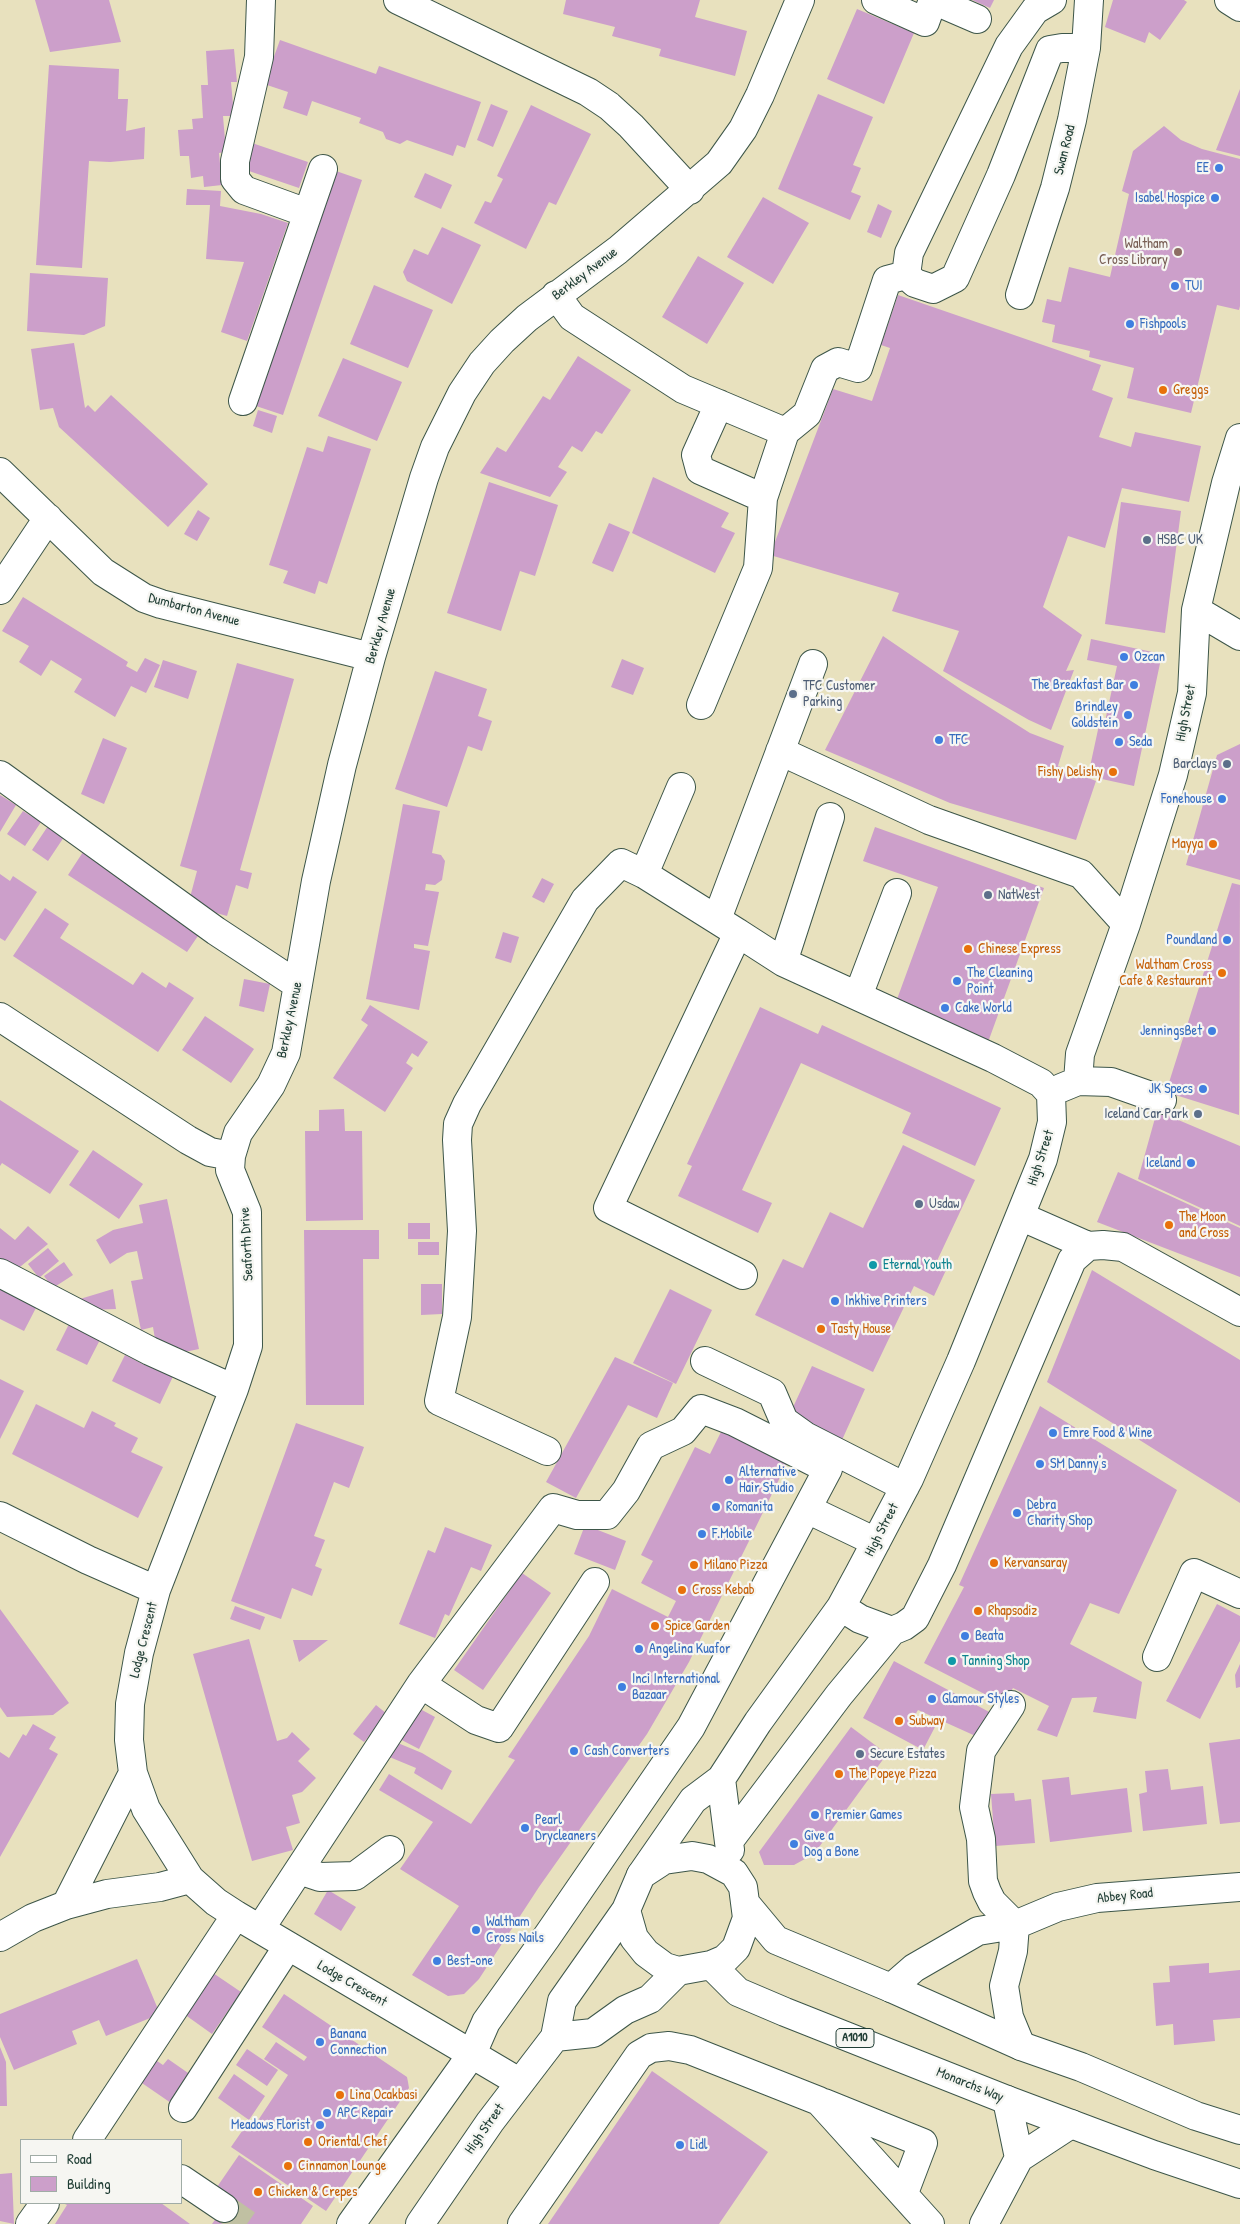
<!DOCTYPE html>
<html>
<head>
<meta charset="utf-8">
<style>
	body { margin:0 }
	#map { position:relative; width:1240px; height:2224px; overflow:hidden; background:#e8e1be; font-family:"Patrick Hand",sans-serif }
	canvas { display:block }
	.legend { position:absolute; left:20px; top:2139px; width:162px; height:65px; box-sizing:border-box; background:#f6f6f2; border:1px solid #a0aca6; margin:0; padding:6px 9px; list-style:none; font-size:15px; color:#1f3d34 }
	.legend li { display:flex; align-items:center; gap:10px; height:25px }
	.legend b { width:25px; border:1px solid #a0aca6 }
</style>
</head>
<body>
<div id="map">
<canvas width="1240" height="2224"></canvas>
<ul class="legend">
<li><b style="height:6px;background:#fff"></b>Road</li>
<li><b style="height:14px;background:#cc9fca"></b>Building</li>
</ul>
</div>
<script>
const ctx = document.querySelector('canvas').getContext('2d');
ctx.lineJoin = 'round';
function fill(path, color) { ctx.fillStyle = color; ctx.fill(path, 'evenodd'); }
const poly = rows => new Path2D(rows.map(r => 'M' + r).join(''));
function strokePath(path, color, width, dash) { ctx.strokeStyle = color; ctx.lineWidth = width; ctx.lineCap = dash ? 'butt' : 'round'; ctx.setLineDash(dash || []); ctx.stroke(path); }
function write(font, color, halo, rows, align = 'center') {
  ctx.font = font + ' "Patrick Hand",sans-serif'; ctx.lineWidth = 4.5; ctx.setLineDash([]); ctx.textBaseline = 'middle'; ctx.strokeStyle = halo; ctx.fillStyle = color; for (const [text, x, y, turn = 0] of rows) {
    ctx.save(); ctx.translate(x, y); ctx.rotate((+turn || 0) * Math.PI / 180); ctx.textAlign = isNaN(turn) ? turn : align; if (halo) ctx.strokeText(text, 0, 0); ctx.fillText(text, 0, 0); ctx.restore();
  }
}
const building = poly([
	[35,0,109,0,121,42,50,52],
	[566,0,700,0,695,17,747,31,735,76,659,56,661,49,612,36,615,27,563,14],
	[972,0,994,0,990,8],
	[1113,0,1184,0,1187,2,1160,40,1149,32,1145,43,1105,27],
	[857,9,914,33,884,104,827,79],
	[280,40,376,74,379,66,481,102,465,148,457,145,453,156,407,140,400,144,386,139,383,132,359,123,361,118,312,101,307,116,283,108,288,92,264,84],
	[234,49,237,82,231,82,234,116,223,116,226,152,219,153,222,185,204,187,203,176,191,178,189,156,180,156,178,130,193,129,192,119,203,118,201,85,208,85,206,51],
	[49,65,119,69,118,99,128,99,126,131,145,127,144,159,110,162,89,161,82,268,36,265],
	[1240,89,1240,156,1216,150],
	[818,94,873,117,853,165,861,168,851,192,861,196,850,220,778,189],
	[491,104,508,111,493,147,477,140],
	[531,105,591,134,556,205,549,202,526,249,474,223,485,201,491,203,503,179,497,176],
	[1164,126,1181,140,1202,149,1240,159,1240,306,1239,310,1217,305,1191,413,1127,398,1134,368,1089,357,1090,351,1052,342,1055,325,1042,322,1047,299,1061,302,1069,267,1110,277,1129,194,1122,191,1133,151],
	[252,143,308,162,299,188,243,169],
	[336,171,362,180,283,415,256,406],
	[425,173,452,185,441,209,414,197],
	[187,189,221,191,220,206,261,214,288,223,247,341,221,332,244,262,206,259,210,205,186,205],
	[763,197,809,223,773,284,727,257],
	[878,204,892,211,881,238,867,232],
	[442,227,481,245,452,304,407,281,403,272,414,249,428,255],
	[698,256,744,283,707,344,662,317],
	[30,273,108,278,105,326,84,335,27,331],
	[374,285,433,310,408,368,350,344],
	[898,295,1101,365,1092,390,1113,398,1099,437,1131,447,1135,432,1201,446,1189,502,1122,488,1105,548,1068,536,1043,607,1082,635,1066,671,1074,670,1051,730,1029,720,943,671,959,631,892,611,899,593,770,555,833,389,872,401,890,348,881,345],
	[74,343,85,408,88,405,95,412,111,395,208,484,168,527,59,427,53,408,40,410,31,349],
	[578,356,631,390,602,434,596,431,582,452,572,446,558,467,567,472,550,497,480,473,497,447,506,452,543,396,550,400],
	[343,358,402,382,377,441,318,416],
	[258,410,277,416,272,433,253,426],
	[328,436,371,449,327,584,319,581,315,594,283,583,288,571,269,565,307,447,323,452],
	[653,477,729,513,721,527,735,533,715,573,632,533],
	[489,482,558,505,535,576,520,571,501,631,447,613],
	[1121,502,1181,511,1165,633,1105,624],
	[198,510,210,518,197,541,184,534],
	[609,523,630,532,613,572,592,563],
	[23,597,128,662,126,666,137,672,145,658,160,665,146,693,131,686,115,717,74,692,82,679,51,660,41,676,19,662,29,646,2,631],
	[883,636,962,690,1030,733,1064,746,1058,766,1096,781,1076,840,950,803,825,750],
	[1091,639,1162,654,1134,786,1088,776,1099,725,1104,726,1117,666,1087,660],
	[622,659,644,668,633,695,611,687],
	[163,660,197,671,188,699,154,687],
	[237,663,294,679,240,870,252,873,248,889,236,885,227,916,188,905,197,871,180,866],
	[435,671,487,689,478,716,492,721,482,751,468,746,447,807,395,789],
	[103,738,127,748,104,804,81,794],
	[1240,744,1240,880,1186,865,1217,755],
	[0,795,16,805,0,832],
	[403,804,440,811,432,853,441,855,445,861,442,880,435,885,426,884,425,890,439,892,428,946,414,944,414,948,430,951,419,1010,366,999],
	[23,811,41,822,25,846,7,834],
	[48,826,64,837,48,861,32,850],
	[875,827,1044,888,987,1045,896,1002,938,887,863,861],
	[83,852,202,930,187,952,68,875],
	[0,874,10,881,13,876,37,892,5,941,0,938],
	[542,878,554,884,544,903,532,897],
	[1232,883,1240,885,1239,1115,1166,1092],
	[45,908,69,924,60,938,133,985,142,972,166,988,169,982,194,998,158,1052,13,956],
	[503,932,519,937,511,963,495,958],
	[244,979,270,984,264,1012,239,1006],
	[370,1005,428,1042,418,1057,412,1053,406,1063,413,1068,385,1112,333,1078,368,1025,361,1020],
	[760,1007,818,1034,822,1025,1001,1108,975,1166,902,1133,911,1113,801,1063,742,1190,772,1203,758,1233,678,1196,692,1166,687,1164],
	[205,1016,254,1049,231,1083,182,1050],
	[0,1100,79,1151,50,1194,2,1163,0,1166],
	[344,1109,345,1131,362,1131,363,1220,306,1221,305,1131,319,1131,319,1110],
	[1157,1111,1240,1146,1240,1226,1138,1179],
	[903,1145,975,1180,936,1263,947,1268,934,1296,914,1286,873,1372,755,1315,783,1259,803,1268,830,1212,863,1228],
	[93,1150,143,1184,119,1219,69,1185],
	[1118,1172,1240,1228,1240,1277,1097,1222],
	[167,1199,199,1349,175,1354,156,1345,153,1327,141,1330,131,1281,143,1279,137,1251,127,1253,110,1264,96,1240,113,1230,143,1223,139,1205],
	[408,1223,430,1223,430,1239,408,1239],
	[28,1226,48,1244,15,1271,0,1260,0,1228,15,1240],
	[304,1230,379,1230,379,1259,363,1259,364,1405,306,1405],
	[418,1242,439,1242,439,1255,418,1255],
	[48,1248,59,1261,39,1278,28,1264],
	[64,1262,73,1275,53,1288,44,1276],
	[1092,1270,1240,1360,1240,1503,1047,1382],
	[421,1284,442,1284,442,1314,421,1315],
	[0,1288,38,1304,24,1331,0,1319],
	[113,1289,116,1309,88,1310,70,1302],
	[670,1289,712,1310,676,1384,633,1363],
	[73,1316,104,1332,87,1365,56,1350],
	[125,1355,147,1366,153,1356,177,1368,160,1404,112,1381],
	[615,1357,673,1383,657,1418,628,1405,576,1498,546,1482],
	[812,1366,865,1389,842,1440,789,1416],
	[0,1379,24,1391,0,1439],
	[36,1404,84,1428,92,1411,116,1423,114,1426,138,1438,131,1452,163,1467,138,1518,12,1454],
	[1040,1406,1177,1490,1119,1614,1090,1603,1070,1644,1142,1682,1136,1719,1093,1712,1097,1697,1072,1698,1057,1737,1037,1730,1049,1706,1013,1688,1004,1704,924,1663,964,1587,959,1585],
	[296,1423,364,1447,349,1488,334,1482,314,1536,325,1540,315,1566,322,1569,312,1596,292,1588,281,1619,231,1601],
	[724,1426,789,1459,749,1541,689,1662,647,1734,539,1887,479,1979,464,1994,448,1996,412,1975,459,1906,400,1869,433,1822,379,1790,389,1774,471,1824,515,1760,508,1757,589,1636,612,1589,668,1617,676,1601,641,1583,653,1561,641,1555,695,1447,710,1454],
	[585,1525,626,1541,615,1570,574,1554],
	[445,1527,492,1545,481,1571,471,1567,449,1616,445,1614,435,1638,399,1624,428,1550,435,1553],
	[522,1573,551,1593,483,1690,454,1670],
	[1217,1604,1240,1616,1240,1641,1200,1719,1166,1701],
	[235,1606,265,1617,260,1630,230,1619],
	[0,1609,69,1703,53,1715,7,1717,0,1707],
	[249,1639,277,1741,287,1738,292,1732,310,1749,298,1761,316,1778,302,1792,292,1795,300,1823,286,1827,293,1850,252,1861,193,1654],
	[293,1640,328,1640,299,1662],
	[894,1661,993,1714,980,1738,918,1710,915,1715,936,1725,923,1750,863,1718],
	[1240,1664,1240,1687,1236,1688,1235,1675],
	[409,1703,435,1717,419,1749,392,1735],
	[376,1705,387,1714,364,1742,353,1734],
	[33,1724,56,1737,49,1749,58,1754,0,1857,0,1752,9,1758,23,1734,26,1736],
	[851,1727,887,1754,814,1854,794,1865,764,1865,759,1852],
	[1240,1739,1240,1822,1220,1824,1209,1743],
	[393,1741,422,1753,452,1771,442,1790,414,1773,416,1768,387,1756],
	[1168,1769,1171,1790,1203,1786,1207,1824,1143,1831,1139,1794,1147,1792,1145,1771],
	[1069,1777,1071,1795,1127,1788,1132,1832,1050,1842,1042,1780],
	[1014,1793,1015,1801,1031,1799,1035,1843,995,1846,991,1794],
	[328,1890,356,1907,341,1931,314,1914],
	[137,1959,160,2014,106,2036,99,2020,72,2031,77,2044,14,2070,0,2037,0,2014],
	[1209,1963,1209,1973,1240,1970,1240,2018,1213,2020,1215,2041,1174,2045,1173,2024,1156,2026,1153,1983,1170,1982,1169,1966],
	[213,1973,241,1992,212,2034,184,2014],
	[284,1994,407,2077,408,2082,409,2088,326,2211,231,2147,249,2121,255,2125,288,2075,264,2059,276,2042,304,2061,307,2057,262,2027],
	[0,2047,6,2062,7,2106,0,2106],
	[247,2049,278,2070,267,2086,236,2065],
	[154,2059,163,2065,168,2059,191,2075,171,2103,139,2081],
	[652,2071,768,2152,719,2224,548,2224],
	[234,2074,265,2096,249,2120,218,2098],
	[239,2155,313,2206,301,2224,212,2224,231,2197,217,2187],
	[12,2173,14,2224,0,2221,0,2174],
	[63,2203,161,2203,190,2224,55,2224,67,2205]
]);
const minorTunnel = poly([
	[224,2208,247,2224]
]);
const minor = poly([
	[261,0,259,57,235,161,235,179,244,190,307,213],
	[398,0,588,92,609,106,631,126,690,190],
	[876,0,925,22,933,0,977,19],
	[1052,0,1035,10,1009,46,909,253,906,275,915,283,933,289,955,278,1001,175,1050,50,1062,48,1086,48],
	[1229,0,1240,7],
	[556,295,572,317,683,389,785,432,807,414,825,369,838,362,858,368,887,280,906,275],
	[1020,295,1055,188,1072,120,1086,48,1089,0],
	[243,401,323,169],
	[719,404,696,455,700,470,763,498],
	[0,472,103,572,144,598,161,604,371,657],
	[0,590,48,518],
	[1196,610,1240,636],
	[701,705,758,568,763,498,785,432],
	[780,751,929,820,1081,874,1126,924],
	[0,775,216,931,298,985],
	[644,874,681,787],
	[717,919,813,664],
	[783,962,830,817],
	[858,996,897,893],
	[0,1017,188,1140,210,1152,231,1156],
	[1078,1081,1080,1054,1126,924,1173,775,1192,693,1196,610,1226,483,1240,438],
	[1061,1088,1078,1081,1111,1082,1162,1100],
	[1020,1216,1088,1246,1103,1245,1123,1247,1240,1312],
	[0,1273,150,1351,234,1389],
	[743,1275,608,1208,738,933,783,962,993,1058,1041,1083,1051,1094],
	[705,1361,772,1393,784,1421,805,1436,905,1487],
	[547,1451,439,1401,457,1317,462,1231,457,1140,458,1124,467,1104,585,900,621,863,644,874,738,933],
	[807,1509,876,1542],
	[0,1516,88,1560,156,1590],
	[841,1607,860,1619,892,1631],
	[1157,1657,1194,1573,1240,1594],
	[421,1684,476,1720,499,1728,595,1582],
	[1011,1705,981,1751,974,1807,981,1839,983,1881,987,1892,992,1902,1015,1925],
	[721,1779,730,1850],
	[729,1841,839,1695,892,1631,904,1626,915,1618,942,1565,1072,1260,1088,1246],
	[299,1870,320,1877,355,1876,390,1850],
	[641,1875,693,1800,721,1779,758,1722,841,1607,860,1572,909,1479,961,1361,1043,1159,1052,1122,1051,1094],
	[66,1905,133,1773],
	[1015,1925,1013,1951,1004,1986,1009,2017,1021,2046],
	[260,1929,421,1684,553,1508,577,1515,607,1515,626,1491,651,1446,683,1431,701,1409,735,1422,828,1469,691,1727,546,1938,486,2022,472,2054,351,2224],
	[0,1937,33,1918,66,1905,107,1894,160,1887,190,1879],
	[891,1988,914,1968,978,1931,1015,1925,1058,1907,1097,1898,1240,1887],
	[519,2082,236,1915,216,1902,190,1879,146,1809,133,1773,129,1740,130,1704,139,1653,156,1590,234,1389,248,1346,247,1212,230,1170,231,1156,238,1133,271,1085,286,1053,316,881,342,765,371,657,424,478,435,447,462,393,482,363,502,341,527,318,618,250,719,163,743,129,760,95,800,0],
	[1007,2100,1019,2158],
	[824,2103,923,2143,904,2193],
	[183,2108,288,1946],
	[87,2140,236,1915],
	[181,2179,224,2208],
	[30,2224,45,2203],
	[522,2224,639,2055,651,2048,669,2046,690,2050,819,2101,930,2224],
	[984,2224,1019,2158,1071,2124]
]);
const major = poly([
	[746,1904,776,1940,891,1988,1021,2046,1081,2067,1196,2116,1240,2130],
	[711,1965,738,1992,785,2012,1007,2100,1154,2155,1240,2184],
	[555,2037,593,2033,625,2010,650,1999,678,1971],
	[420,2224,490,2122,555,2037,562,2001,626,1910,641,1875,664,1860,692,1856,708,1859,734,1873,743,1887,747,1918,736,1948,725,1959,711,1965,678,1971,665,1967,646,1953,634,1938,626,1910]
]);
const markers = [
	[1219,168,5,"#3f7fe0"],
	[1215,198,5,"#3f7fe0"],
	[1178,252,5,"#8d6e63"],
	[1175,286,5,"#3f7fe0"],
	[1130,324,5,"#3f7fe0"],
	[1163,390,5,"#e8710a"],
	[1147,540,5,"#5c6f8a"],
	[1124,657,5,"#3f7fe0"],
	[1134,685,5,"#3f7fe0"],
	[793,694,5,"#5c6f8a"],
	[1128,715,5,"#3f7fe0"],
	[939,740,5,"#3f7fe0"],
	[1119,742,5,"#3f7fe0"],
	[1227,764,5,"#5c6f8a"],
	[1113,772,5,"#e8710a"],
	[1222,799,5,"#3f7fe0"],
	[1213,844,5,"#e8710a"],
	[988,895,5,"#5c6f8a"],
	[1227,940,5,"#3f7fe0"],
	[968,949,5,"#e8710a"],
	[1222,973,5,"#e8710a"],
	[957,981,5,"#3f7fe0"],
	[945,1008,5,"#3f7fe0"],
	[1212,1031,5,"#3f7fe0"],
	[1203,1089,5,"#3f7fe0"],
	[1198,1114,5,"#5c6f8a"],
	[1191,1163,5,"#3f7fe0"],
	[919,1204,5,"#5c6f8a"],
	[1169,1225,5,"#e8710a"],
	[873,1265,5,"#0f9aa8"],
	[835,1301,5,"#3f7fe0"],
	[821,1329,5,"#e8710a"],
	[1053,1433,5,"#3f7fe0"],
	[1040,1464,5,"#3f7fe0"],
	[729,1480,5,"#3f7fe0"],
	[716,1507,5,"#3f7fe0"],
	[1017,1513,5,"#3f7fe0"],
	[702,1534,5,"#3f7fe0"],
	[994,1563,5,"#e8710a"],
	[694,1565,5,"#e8710a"],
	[682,1590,5,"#e8710a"],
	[978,1611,5,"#e8710a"],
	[655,1626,5,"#e8710a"],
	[965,1636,5,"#3f7fe0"],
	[639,1649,5,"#3f7fe0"],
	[952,1661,5,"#0f9aa8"],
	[622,1687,5,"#3f7fe0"],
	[932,1699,5,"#3f7fe0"],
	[899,1721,5,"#e8710a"],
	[574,1751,5,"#3f7fe0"],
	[860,1754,5,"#5c6f8a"],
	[839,1774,5,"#e8710a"],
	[815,1815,5,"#3f7fe0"],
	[525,1828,5,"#3f7fe0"],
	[794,1844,5,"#3f7fe0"],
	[476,1930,5,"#3f7fe0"],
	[437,1961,5,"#3f7fe0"],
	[320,2042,5,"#3f7fe0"],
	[340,2095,5,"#e8710a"],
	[327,2113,5,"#3f7fe0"],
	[320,2125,5,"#3f7fe0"],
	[308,2142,5,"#e8710a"],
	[680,2145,5,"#3f7fe0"],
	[288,2166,5,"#e8710a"],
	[258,2192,5,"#e8710a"]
];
const shields = [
	[855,2038,38]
];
const shieldNames = [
	["A1010",855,2038]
];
const streetNames = [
	["Swan Road",1065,150,-76],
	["Berkley Avenue",585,274,-37],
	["Dumbarton Avenue",194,610,15],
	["Berkley Avenue",381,626,-74],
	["High Street",1186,713,-79],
	["Berkley Avenue",290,1020,-78],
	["High Street",1041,1158,-72],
	["Seaforth Drive",247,1244,-93],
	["High Street",882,1530,-63],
	["Lodge Crescent",144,1640,-76],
	["Abbey Road",1125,1896,-6],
	["Lodge Crescent",352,1984,30],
	["Monarchs Way",970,2085,22],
	["High Street",485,2129,-55]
];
const shopNames = [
	["EE",1209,168,"right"],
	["Isabel Hospice",1205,198,"right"],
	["TUI",1185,286],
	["Fishpools",1140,324],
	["Ozcan",1134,657],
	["The Breakfast Bar",1124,685,"right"],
	["Brindley",1118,707,"right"],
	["Goldstein",1118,723,"right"],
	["TFC",949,740],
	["Seda",1129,742],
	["Fonehouse",1212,799,"right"],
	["Poundland",1217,940,"right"],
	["The Cleaning",967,973],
	["Point",967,989],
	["Cake World",955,1008],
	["JenningsBet",1202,1031,"right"],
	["JK Specs",1193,1089,"right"],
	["Iceland",1181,1163,"right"],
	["Inkhive Printers",845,1301],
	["Emre Food & Wine",1063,1433],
	["SM Danny's",1050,1464],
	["Alternative",739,1472],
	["Hair Studio",739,1488],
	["Debra",1027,1505],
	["Charity Shop",1027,1521],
	["Romanita",726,1507],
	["F.Mobile",712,1534],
	["Beata",975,1636],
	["Angelina Kuafor",649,1649],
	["Inci International",632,1679],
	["Bazaar",632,1695],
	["Glamour Styles",942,1699],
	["Cash Converters",584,1751],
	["Premier Games",825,1815],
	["Pearl",535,1820],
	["Drycleaners",535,1836],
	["Give a",804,1836],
	["Dog a Bone",804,1852],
	["Waltham",486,1922],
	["Cross Nails",486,1938],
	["Best-one",447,1961],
	["Banana",330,2034],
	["Connection",330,2050],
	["APC Repair",337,2113],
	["Meadows Florist",310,2125,"right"],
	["Lidl",690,2145]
];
const educationNames = [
	["Waltham",1168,244],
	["Cross Library",1168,260]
];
const foodNames = [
	["Greggs",1173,390],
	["Fishy Delishy",1103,772,"right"],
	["Mayya",1203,844,"right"],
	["Chinese Express",978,949],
	["Waltham Cross",1212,965,"right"],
	["Cafe & Restaurant",1212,981,"right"],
	["The Moon",1179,1217],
	["and Cross",1179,1233],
	["Tasty House",831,1329],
	["Kervansaray",1004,1563],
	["Milano Pizza",704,1565],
	["Cross Kebab",692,1590],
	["Rhapsodiz",988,1611],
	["Spice Garden",665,1626],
	["Subway",909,1721],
	["The Popeye Pizza",849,1774],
	["Lina Ocakbasi",350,2095],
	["Oriental Chef",318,2142],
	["Cinnamon Lounge",298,2166],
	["Chicken & Crepes",268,2192]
];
const serviceNames = [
	["HSBC UK",1157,540],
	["TFC Customer",803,686],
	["Parking",803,702],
	["Barclays",1217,764,"right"],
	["NatWest",998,895],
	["Iceland Car Park",1188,1114,"right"],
	["Usdaw",929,1204],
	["Secure Estates",870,1754]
];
const cultureNames = [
	["Eternal Youth",883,1265],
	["Tanning Shop",962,1661]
];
fill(building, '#cc9fca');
strokePath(minorTunnel, '#c0c0a2', 28, [28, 14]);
strokePath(minor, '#3d5649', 30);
strokePath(major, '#3d5649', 30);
strokePath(minor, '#fff', 28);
strokePath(major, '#fff', 28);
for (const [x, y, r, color] of markers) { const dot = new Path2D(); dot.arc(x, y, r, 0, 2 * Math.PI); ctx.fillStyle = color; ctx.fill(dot); strokePath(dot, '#f6f6f2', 2); }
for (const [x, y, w] of shields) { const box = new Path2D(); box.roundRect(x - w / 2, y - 9.5, w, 19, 4); ctx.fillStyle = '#f6f6f2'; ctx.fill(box); strokePath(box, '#1f3d34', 1); }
write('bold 12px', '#1f3d34', null, shieldNames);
write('14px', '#1f3d34', '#f6f6f2', streetNames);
write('14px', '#366cbe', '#f6f6f2', shopNames, 'left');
write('14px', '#785e54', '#f6f6f2', educationNames, 'right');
write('14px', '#c56008', '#f6f6f2', foodNames, 'left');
write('14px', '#4e5e75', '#f6f6f2', serviceNames, 'left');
write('14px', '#0d838f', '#f6f6f2', cultureNames, 'left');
</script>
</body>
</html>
